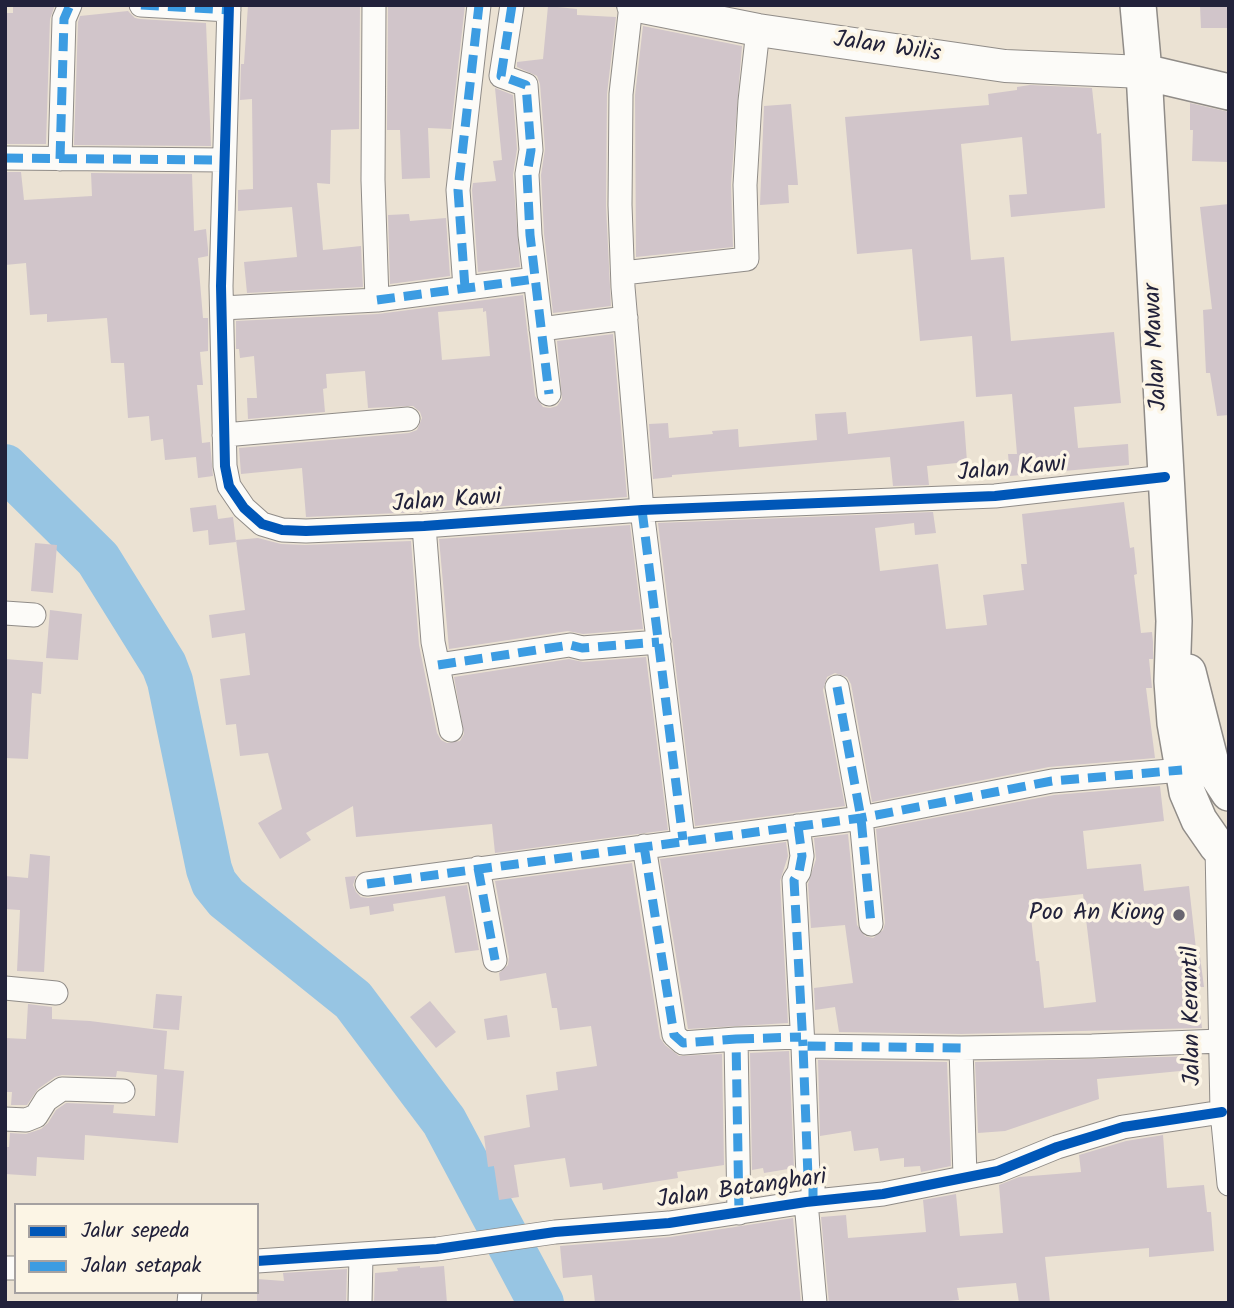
<!DOCTYPE html>
<html>
<head>
<meta charset="utf-8">
<style>
	body { margin:0 }
	#map { position:relative; width:1234px; height:1308px; overflow:hidden; background:#ebe2d3; font-family:Kalam,sans-serif }
	canvas { display:block }
	.frame { position:absolute; inset:0; border:7px solid #22223b; pointer-events:none }
	.legend { position:absolute; left:14px; top:1203px; width:245px; height:91px; box-sizing:border-box; background:#fcf5e5; border:2px solid #a5a1a1; margin:0; padding:9px 12px; list-style:none; font-size:21px; color:#22223b }
	.legend li { display:flex; align-items:center; gap:14px; height:35px }
	.legend b { width:35px; border:2px solid #a5a1a1 }
</style>
</head>
<body>
<div id="map">
<canvas width="1234" height="1308"></canvas>
<div class="frame"></div>
<ul class="legend">
<li><b style="height:9px;background:#0057b8"></b>Jalur sepeda</li>
<li><b style="height:9px;background:#3c9ce2"></b>Jalan setapak</li>
</ul>
</div>
<script>
const ctx = document.querySelector('canvas').getContext('2d');
ctx.lineJoin = 'round';
const poly = rows => new Path2D(rows.map(r => 'M' + r).join(''));
function strokePath(path, color, width, dash) { ctx.strokeStyle = color; ctx.lineWidth = width; ctx.lineCap = dash ? 'butt' : 'round'; ctx.setLineDash(dash || []); ctx.stroke(path); }
function fill(path, color) { ctx.fillStyle = color; ctx.fill(path, 'evenodd'); }
function write(font, color, halo, rows, align = 'center') {
  ctx.font = font + ' Kalam,sans-serif'; ctx.lineWidth = 7; ctx.setLineDash([]); ctx.textBaseline = 'middle'; ctx.strokeStyle = halo; ctx.fillStyle = color; for (const [text, x, y, turn = 0] of rows) {
    ctx.save(); ctx.translate(x, y); ctx.rotate((+turn || 0) * Math.PI / 180); ctx.textAlign = isNaN(turn) ? turn : align; if (halo) ctx.strokeText(text, 0, 0); ctx.fillText(text, 0, 0); ctx.restore();
  }
}
const river = poly([
	[5,467,98,559,164,665,170,681,209,869,214,883,226,898,353,1000,444,1121,541,1303]
]);
const building = poly([
	[13,5,55,5,50,19,46,144,5,144,5,13,13,13],
	[248,5,360,5,359,129,331,130,330,184,317,183,323,250,361,246,363,287,247,293,244,262,297,257,292,207,238,211,238,190,253,189,252,99,240,100,241,64,244,64],
	[388,5,465,5,451,129,428,128,430,178,402,179,400,130,387,130],
	[548,6,577,9,577,15,616,17,607,94,606,206,611,306,553,313,544,234,541,175,545,149,540,84,537,76,517,67,517,62,543,59],
	[1200,6,1229,6,1229,28,1201,28],
	[128,11,135,18,140,19,206,23,211,146,74,145,78,22,80,16],
	[643,26,742,46,731,184,733,247,636,257,635,95],
	[1030,85,1092,88,1097,134,1101,133,1105,208,1011,217,1009,195,1027,194,1022,137,961,144,971,260,1004,257,1011,341,1114,332,1121,403,1074,407,1078,448,1128,444,1129,465,1010,476,1008,454,1017,454,1012,394,976,397,972,336,920,341,912,249,857,254,845,117,989,105,988,94,1017,90,1017,87],
	[495,88,513,95,517,149,513,175,520,267,478,272,472,190,473,183,496,181,493,161,502,160],
	[1190,103,1229,112,1229,162,1192,161,1193,130,1190,130],
	[791,104,798,185,788,185,789,203,760,205,764,106],
	[5,172,21,172,24,200,92,196,91,173,192,174,194,231,206,229,208,249,208,256,198,258,203,318,208,318,208,351,200,352,203,385,197,385,202,443,210,442,213,476,198,478,196,457,165,460,163,439,151,441,149,416,128,418,124,363,111,363,107,318,47,322,47,314,30,315,26,263,5,265],
	[1229,204,1229,415,1217,416,1210,373,1206,373,1203,310,1212,309,1200,207],
	[409,214,410,221,446,218,450,276,390,284,388,215],
	[523,295,535,396,543,407,550,408,557,406,562,399,557,341,613,334,627,497,423,512,306,517,302,468,241,474,239,448,409,433,417,430,422,418,420,412,413,406,368,408,365,371,326,374,327,388,323,389,325,412,248,419,247,398,257,398,254,356,240,358,239,349,236,349,236,321,378,314],
	[483,308,483,312,486,311,490,356,442,360,438,312],
	[846,412,848,434,964,421,967,462,927,466,929,485,893,486,890,457,672,475,672,477,653,479,649,424,668,423,669,438,713,434,712,431,738,429,739,447,817,440,815,414],
	[1124,502,1130,548,1134,547,1137,574,1134,575,1141,633,1152,632,1153,642,1153,659,1149,659,1152,688,1146,688,1155,758,1049,767,872,802,851,684,847,677,835,673,827,677,823,690,845,806,695,826,658,523,933,512,936,533,915,535,914,523,875,528,880,571,938,564,946,629,987,625,983,595,1024,590,1021,564,1027,564,1022,514],
	[216,505,218,519,233,517,236,542,209,545,208,530,193,532,190,508],
	[630,525,643,629,583,634,568,631,449,649,439,539],
	[258,538,281,544,305,545,411,541,419,645,437,733,441,740,447,743,460,741,464,734,454,677,569,659,583,662,646,657,668,830,495,853,492,824,356,837,353,806,306,833,311,840,280,859,258,823,282,809,268,753,240,756,236,724,226,725,220,679,250,675,245,633,212,638,209,615,245,610,236,540],
	[35,543,57,545,53,593,31,591],
	[50,610,82,614,78,660,46,658],
	[5,659,43,662,41,694,32,693,28,759,5,758],
	[1160,786,1164,821,1083,831,1087,869,1141,864,1144,891,1189,886,1196,949,1199,949,1204,987,1197,987,1202,1028,961,1034,839,1032,835,1007,815,1010,814,988,853,983,845,925,811,928,808,884,816,859,814,838,848,834,857,925,865,936,873,938,883,930,885,923,876,829,1054,795],
	[1083,894,1096,1002,1044,1008,1039,961,1036,961,1029,900],
	[786,842,788,856,780,881,788,1023,688,1029,660,859],
	[30,854,50,856,44,972,17,971,20,910,5,909,5,876,28,878],
	[632,863,660,1038,665,1045,679,1056,722,1054,724,1165,677,1172,678,1178,603,1190,602,1183,570,1187,565,1158,514,1165,519,1197,499,1200,494,1166,488,1167,484,1136,530,1127,526,1095,558,1090,556,1072,597,1066,591,1026,560,1030,557,1008,552,1008,546,973,500,981,499,973,508,965,509,957,495,881],
	[356,876,353,885,356,892,361,897,368,898,467,885,479,950,455,953,445,896,393,904,394,911,370,915,369,906,350,909,345,877],
	[156,994,182,996,179,1030,153,1028],
	[430,1001,456,1032,436,1048,410,1017],
	[28,1004,52,1007,52,1019,90,1021,167,1031,164,1069,184,1071,178,1143,85,1135,84,1160,37,1157,36,1176,5,1174,5,1147,9,1147,10,1133,26,1134,41,1129,48,1123,56,1110,66,1103,114,1105,113,1113,155,1116,157,1075,117,1071,116,1077,62,1075,55,1077,38,1089,27,1105,11,1105,12,1092,5,1092,5,1038,26,1039],
	[507,1015,510,1037,487,1040,484,1019],
	[789,1051,794,1168,764,1173,763,1168,752,1170,750,1053],
	[1200,1056,1201,1069,1097,1079,1099,1099,1005,1131,978,1133,975,1062],
	[818,1060,947,1062,951,1166,921,1172,920,1166,904,1167,904,1158,880,1161,878,1148,854,1151,851,1131,820,1136],
	[1163,1135,1167,1188,1204,1185,1207,1212,1211,1212,1214,1251,1149,1257,1149,1248,1045,1257,1050,1303,1019,1303,1016,1283,957,1288,959,1300,928,1303,829,1303,821,1217,846,1215,848,1238,926,1232,923,1200,956,1194,960,1236,1003,1233,999,1185,1019,1177,1081,1172,1079,1155,1126,1141],
	[793,1218,801,1303,717,1303,716,1301,595,1303,592,1275,563,1278,560,1246,670,1237],
	[420,1266,420,1268,444,1266,447,1303,374,1303,375,1273,398,1271,397,1268],
	[347,1269,346,1303,257,1303,257,1279,284,1281,283,1273]
]);
const minor = poly([
	[141,5,229,10],
	[229,5,221,286,225,466,229,486,244,508,262,524,282,530,306,531,424,526,642,510,995,496,1165,477],
	[512,5,501,76,526,85,531,150,527,174,530,235,549,394],
	[631,5,621,94,620,205,623,287,642,510,683,840],
	[5,158,224,160],
	[60,159,64,19,70,5],
	[623,273,747,259,745,185,750,101,758,30],
	[465,288,458,190,479,5],
	[377,300,535,279],
	[222,308,377,300,373,180,374,5],
	[541,329,626,318],
	[224,435,408,419],
	[424,526,433,642,451,730],
	[5,613,34,615],
	[438,665,570,645,582,648,659,642],
	[837,687,861,818,871,924],
	[798,826,802,856,799,872,794,880,803,1046],
	[644,846,674,1035,683,1043,736,1039,739,1213],
	[1217,846,1222,1112,1229,1184],
	[478,868,495,960],
	[367,884,861,818,1052,781,1182,770],
	[5,988,56,993],
	[736,1039,801,1037],
	[5,1119,26,1120,36,1116,46,1100,62,1089,123,1091],
	[965,1177,961,1048,1092,1046,1221,1041],
	[806,1202,815,1303],
	[813,1202,813,1186,808,1177,803,1046,961,1048],
	[257,1261,437,1249,555,1232,669,1223,806,1202,883,1194,998,1171,1057,1147,1123,1127,1222,1112],
	[5,1268,16,1268],
	[189,1303,190,1292],
	[360,1303,361,1255]
]);
const secondary = poly([
	[633,5,758,30,1005,66,1144,72]
]);
const primary = poly([
	[1138,5,1144,72,1174,621,1172,681,1175,723,1187,792,1199,820,1217,846,1229,853],
	[1144,72,1229,92],
	[1188,672,1212,767,1229,793]
]);
const quiet = poly([
	[141,5,229,10],
	[512,5,501,76,526,85,531,150,527,174,530,235,549,394],
	[5,158,224,160],
	[60,159,64,19,70,5],
	[465,288,458,190,479,5],
	[377,300,535,279],
	[642,510,683,840],
	[438,665,570,645,582,648,659,642],
	[837,687,861,818,871,924],
	[798,826,802,856,799,872,794,880,803,1046],
	[644,846,674,1035,683,1043,736,1039,739,1213],
	[478,868,495,960],
	[367,884,861,818,1052,781,1182,770],
	[736,1039,801,1037],
	[813,1202,813,1186,808,1177,803,1046,961,1048]
]);
const cycleway = poly([
	[229,5,221,286,225,466,229,486,244,508,262,524,282,530,306,531,424,526,642,510,995,496,1165,477],
	[257,1261,437,1249,555,1232,669,1223,806,1202,883,1194,998,1171,1057,1147,1123,1127,1222,1112]
]);
const markers = [
	[1179,915,7,"#686570"]
];
const streetNames = [
	["Jalan Wilis",887,49,8],
	["Jalan Mawar",1158,347,-93],
	["Jalan Kawi",1012,471,-5],
	["Jalan Kawi",447,503,-4],
	["Jalan Kerantil",1194,1016,-91],
	["Jalan Batanghari",742,1191,-8]
];
const poiNames = [
	["Poo An Kiong",1165,915]
];
strokePath(river, '#97c5e3', 46);
fill(building, '#d1c5ca');
strokePath(minor, '#908c88', 25);
strokePath(secondary, '#908c88', 34);
strokePath(primary, '#908c88', 38);
strokePath(minor, '#fcfbf8', 23);
strokePath(secondary, '#fcfbf8', 32);
strokePath(primary, '#fcfbf8', 35);
strokePath(quiet, '#3c9ce2', 9, [18, 9]);
strokePath(cycleway, '#0057b8', 10);
for (const [x, y, r, color] of markers) { const dot = new Path2D(); dot.arc(x, y, r, 0, 2 * Math.PI); ctx.fillStyle = color; ctx.fill(dot); strokePath(dot, '#fcf5e5', 2.5); }
write('24px', '#22223b', '#fcf5e5', streetNames);
write('24px', '#22223b', '#fcf5e5', poiNames, 'right');
</script>
</body>
</html>
